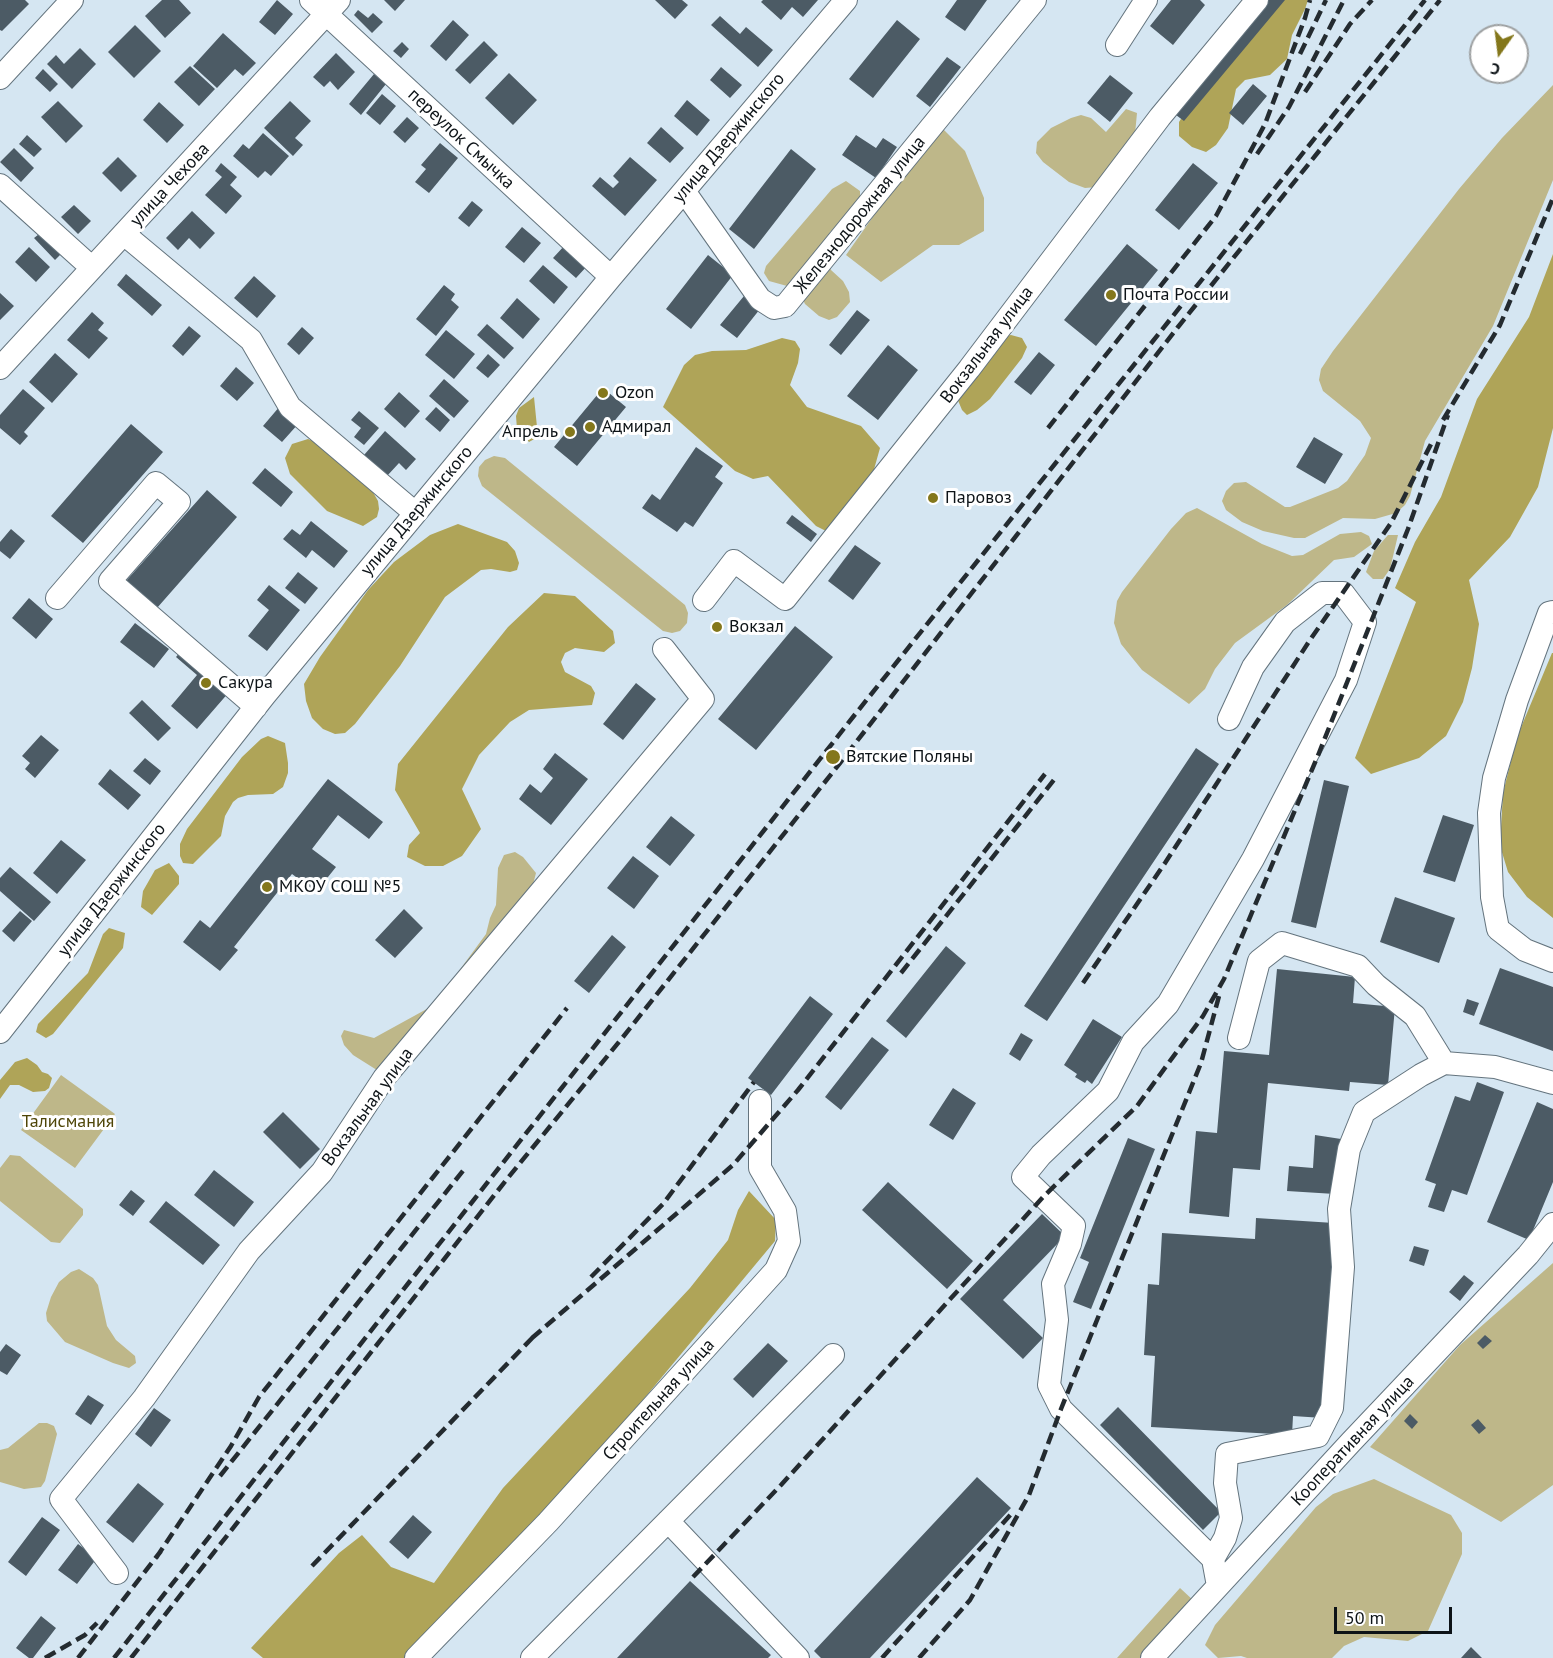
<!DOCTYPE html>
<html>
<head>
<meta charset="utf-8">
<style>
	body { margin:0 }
	#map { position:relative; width:1553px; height:1658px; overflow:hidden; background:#d5e6f2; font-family:"PT Sans",sans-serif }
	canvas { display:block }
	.north { position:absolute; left:1469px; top:24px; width:60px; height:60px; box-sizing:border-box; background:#fff; border:2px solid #9ea1a2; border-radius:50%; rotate:194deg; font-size:16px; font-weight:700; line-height:24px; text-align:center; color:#0d1317 }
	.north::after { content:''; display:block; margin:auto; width:21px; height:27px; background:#84771b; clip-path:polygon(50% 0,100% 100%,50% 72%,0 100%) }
	.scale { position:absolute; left:1334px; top:1607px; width:118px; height:27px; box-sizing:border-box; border:3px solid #0d1317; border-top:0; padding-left:8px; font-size:18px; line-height:21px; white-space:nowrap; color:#0d1317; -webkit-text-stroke:4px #fff; paint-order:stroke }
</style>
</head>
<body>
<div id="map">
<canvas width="1553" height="1658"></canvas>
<div class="north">С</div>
<div class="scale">50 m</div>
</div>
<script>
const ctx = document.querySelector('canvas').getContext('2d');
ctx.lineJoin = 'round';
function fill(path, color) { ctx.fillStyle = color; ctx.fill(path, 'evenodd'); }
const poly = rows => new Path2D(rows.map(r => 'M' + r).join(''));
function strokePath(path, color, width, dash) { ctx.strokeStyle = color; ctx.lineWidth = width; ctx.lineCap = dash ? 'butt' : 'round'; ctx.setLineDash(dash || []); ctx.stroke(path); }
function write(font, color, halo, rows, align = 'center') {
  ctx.font = font + ' "PT Sans",sans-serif'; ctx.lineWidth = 6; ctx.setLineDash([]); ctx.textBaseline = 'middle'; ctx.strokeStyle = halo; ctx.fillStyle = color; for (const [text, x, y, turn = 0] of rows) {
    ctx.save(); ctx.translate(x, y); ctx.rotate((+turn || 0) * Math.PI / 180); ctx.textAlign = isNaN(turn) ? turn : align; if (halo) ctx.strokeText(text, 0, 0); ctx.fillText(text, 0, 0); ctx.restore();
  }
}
const green = poly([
	[1553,85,1553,180,1493,326,1425,441,1410,496,1405,505,1396,513,1375,519,1343,518,1305,538,1294,538,1263,531,1242,522,1226,510,1222,501,1226,491,1234,483,1246,482,1285,507,1290,507,1338,488,1347,481,1365,455,1371,438,1360,421,1323,391,1319,380,1321,369,1333,351,1459,189,1502,138],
	[1126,109,1137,113,1135,134,1097,187,1085,188,1069,182,1043,162,1036,153,1037,142,1051,128,1071,118,1081,115,1091,118,1106,132],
	[942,128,965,151,984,198,984,231,959,245,933,245,881,282,846,255,901,177],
	[846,181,860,191,860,202,830,232,825,254,831,270,843,281,849,292,850,302,837,317,829,320,819,316,805,304,798,289,769,281,764,273,766,266,832,189],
	[494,456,505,458,685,605,688,613,687,623,680,631,672,633,663,631,482,486,478,476,479,467,485,460],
	[1197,508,1262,544,1292,556,1303,555,1340,534,1361,532,1369,536,1372,544,1354,557,1334,560,1287,605,1235,643,1215,669,1205,689,1189,704,1142,670,1121,644,1114,623,1117,601,1122,592,1171,529,1186,513],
	[1388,535,1398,535,1390,569,1383,579,1373,579,1366,572,1374,551],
	[515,852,523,857,536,873,528,904,380,1072,353,1055,344,1045,341,1036,344,1030,374,1038,434,1005,486,934,490,918,496,905,498,868,504,855],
	[61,1075,115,1114,75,1168,21,1130],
	[10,1155,20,1156,83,1209,83,1215,60,1243,51,1242,0,1201,0,1168],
	[1553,1263,1553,1485,1501,1522,1370,1447,1460,1345],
	[79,1269,93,1278,98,1285,107,1326,116,1340,135,1356,136,1363,129,1368,113,1363,65,1342,47,1321,46,1313,51,1297,59,1282,71,1272],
	[39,1423,47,1423,54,1426,57,1434,45,1481,41,1487,24,1489,0,1482,0,1450,8,1448],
	[1374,1479,1451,1515,1462,1533,1462,1554,1428,1631,1408,1641,1364,1637,1344,1646,1332,1658,1247,1658,1241,1656,1218,1658,1205,1645,1215,1625,1316,1507,1333,1494],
	[1180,1588,1194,1601,1142,1658,1117,1658]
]);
const forest = poly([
	[1279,0,1308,0,1305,9,1292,35,1287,59,1270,75,1245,80,1236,89,1228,128,1216,145,1206,152,1192,147,1179,136,1179,122,1197,94],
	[1553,254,1553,428,1538,487,1510,537,1469,580,1479,624,1472,668,1463,702,1446,736,1419,758,1371,774,1355,758,1416,602,1395,588,1415,542,1441,497,1477,399,1529,317],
	[1011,335,1022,338,1027,347,1022,358,990,399,977,410,967,415,962,410,957,398,1006,336],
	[782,338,795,341,800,349,798,363,790,385,807,407,861,426,880,448,873,473,863,484,856,499,826,531,816,526,768,476,753,479,735,471,663,407,684,365,695,355,712,351,746,350],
	[534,397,538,437,529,442,517,429,516,416,519,408],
	[308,439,322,445,370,487,378,501,379,509,377,517,363,526,327,511,290,474,285,458,292,444],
	[458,524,507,542,515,551,519,563,517,570,510,572,491,569,481,570,445,597,400,666,355,724,345,733,335,734,323,729,312,718,306,701,304,684,320,657,368,590,394,562,430,535],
	[544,593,575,596,613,631,615,643,604,652,575,648,565,653,561,662,565,672,591,686,595,693,592,705,529,710,510,722,479,755,462,789,481,829,462,856,443,866,425,866,407,857,409,845,420,833,395,790,398,764,508,627],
	[1552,653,1553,653,1553,918,1527,897,1508,872,1501,849,1501,828,1503,793,1517,737],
	[268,736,285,743,288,763,288,773,283,787,273,794,248,795,238,798,233,802,225,816,221,836,193,864,183,863,180,856,180,844,187,829,242,757,261,739],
	[169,863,179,876,179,884,152,915,141,907,143,891,155,870],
	[109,928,125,933,123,948,53,1034,46,1038,36,1032,38,1024,88,973,103,934],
	[27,1058,37,1065,42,1072,48,1074,52,1078,49,1088,45,1091,33,1092,19,1085,10,1085,0,1099,0,1080,15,1062],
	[749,1191,776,1220,775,1241,504,1567,406,1658,263,1658,251,1648,339,1553,362,1535,391,1567,434,1583,503,1488,690,1288,728,1240,738,1210]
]);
const building = poly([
	[0,0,25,0,29,4,2,31,0,30],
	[162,0,179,0,191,13,165,38,145,16],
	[277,0,293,14,275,35,259,22],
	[384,0,405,0,395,11],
	[655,0,682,0,688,5,675,19],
	[763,0,818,0,803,17,792,7,781,20,761,2],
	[957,0,987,0,965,31,945,17],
	[1171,0,1200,0,1205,5,1173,45,1150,26],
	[1265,0,1285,0,1184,121,1172,112],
	[358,10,368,18,373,13,383,22,372,33,354,15],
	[720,16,740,34,746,27,773,50,758,67,711,25],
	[453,20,469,35,446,61,430,46],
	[897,20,920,39,873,98,849,79],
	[135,25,161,51,134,78,108,52],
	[223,33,256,63,243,76,235,69,217,88,193,66],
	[484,41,498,55,470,84,455,70],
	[402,42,409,49,401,58,393,51],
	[80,48,96,64,72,89,47,64,56,55,64,64],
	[336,53,355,72,338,90,330,81,324,87,313,77],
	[947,57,961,67,930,107,916,96],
	[190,66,215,89,199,106,174,82],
	[721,67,742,85,730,98,710,80],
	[43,69,58,84,50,92,35,78],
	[509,73,537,100,513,125,485,98],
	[374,74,386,84,361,115,349,104],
	[1110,75,1133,93,1110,122,1087,103],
	[1253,84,1267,96,1243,125,1229,113],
	[382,94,396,106,380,125,366,113],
	[687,100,710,120,697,136,674,116],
	[58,101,83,126,66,143,41,117],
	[290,101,311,121,295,138,303,145,293,156,264,128],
	[159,102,184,125,167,143,143,120],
	[407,117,419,128,405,143,393,132],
	[661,127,684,148,670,163,647,143],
	[263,133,289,156,271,176,265,171,258,178,233,156,243,144,249,149],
	[27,135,42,149,34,157,19,144],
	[856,135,876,148,883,138,897,147,876,178,842,155],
	[440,143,458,158,429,193,415,182,426,169,421,165],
	[14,148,34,168,21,182,0,162],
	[791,149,816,169,754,249,729,229],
	[118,157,137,176,121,192,102,173],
	[630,157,657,180,625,216,592,186,600,177,613,188,619,182,613,176],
	[221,163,237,177,230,185,242,196,226,214,205,195,222,177,215,171],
	[1193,163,1218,183,1179,230,1155,210],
	[472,201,483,210,469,227,458,218],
	[74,205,91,221,78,234,61,217],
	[192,211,215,233,200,249,189,238,178,250,166,238],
	[522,227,541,243,524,263,505,247],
	[43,231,63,252,55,260,34,238],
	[1127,244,1158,270,1096,346,1064,320],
	[565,245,588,265,576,278,553,258],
	[29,247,50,267,36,282,15,262],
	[708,255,733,275,691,329,666,309],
	[543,265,568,287,554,304,529,281],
	[126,274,162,305,152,316,117,285],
	[254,276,276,296,257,318,234,298],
	[444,285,455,294,451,300,459,307,436,336,416,319],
	[0,293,14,306,0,320],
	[744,296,760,309,737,338,720,325],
	[517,298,540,319,523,339,500,318],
	[857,310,870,320,841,355,829,345],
	[92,312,104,323,98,330,108,338,89,359,67,340],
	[487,324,514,348,504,359,477,335],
	[189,326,201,336,183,356,172,346],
	[302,327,314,338,299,355,287,344],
	[446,330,475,354,454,379,425,355],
	[888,345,918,370,878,420,847,396],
	[1039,352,1055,365,1031,395,1014,382],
	[55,353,78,374,52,403,29,382],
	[488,354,500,365,488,378,476,368],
	[236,367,254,383,237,401,220,386],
	[444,379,469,401,454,418,429,396],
	[603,388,626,407,577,466,554,447],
	[23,389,45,408,24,432,28,436,20,445,0,428,0,415],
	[399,392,420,411,405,428,384,409],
	[280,406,299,423,282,442,263,426],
	[436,407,450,420,440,432,425,419],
	[359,411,379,428,364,445,354,437,361,428,351,420],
	[131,424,163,452,83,543,51,516],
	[385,431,416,459,406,470,399,463,387,476,364,455],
	[1314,437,1343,454,1325,484,1296,467],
	[696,447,723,466,715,477,723,483,693,527,685,522,677,532,642,508,652,494,660,500],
	[265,468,293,492,281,507,252,483],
	[207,490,237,517,157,608,126,581],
	[792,515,817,534,811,542,786,523],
	[311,521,348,551,334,568,312,550,306,558,283,539,292,529,300,535],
	[11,529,25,541,10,559,0,551,0,542],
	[855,545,881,563,853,600,828,581],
	[298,572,318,588,305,604,285,588],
	[269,585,300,610,267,651,248,636,269,610,257,600],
	[29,598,53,619,36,639,12,618],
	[135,623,169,649,154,668,120,642],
	[795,626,833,657,756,750,718,719],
	[182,650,230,691,197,729,171,706,197,675,176,657],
	[636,683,656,699,623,740,603,724],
	[142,700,171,728,158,741,129,713],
	[41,735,59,750,35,778,25,769,30,763,22,756],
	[1196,748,1219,764,1047,1021,1024,1006],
	[555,753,588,779,551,825,519,799,530,784,541,793,553,778,543,769],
	[145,758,161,771,150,785,133,771],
	[110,769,141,795,128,810,98,784],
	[328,779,383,822,369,839,338,815,312,849,336,867,316,892,292,874,234,947,238,950,220,971,183,942,200,920,210,928],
	[1324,780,1349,786,1316,928,1291,922],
	[1443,815,1474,825,1455,882,1423,872],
	[671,816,695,835,670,866,646,847],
	[61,840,86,860,57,894,33,873],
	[633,856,659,876,634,909,607,888],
	[10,867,51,902,34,921,0,891,0,878],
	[1395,897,1455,918,1439,963,1380,942],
	[404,909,423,928,395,958,375,940],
	[20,911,32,921,14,942,2,931],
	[612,935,626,947,589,993,574,981],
	[946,946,966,963,906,1038,886,1021],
	[1500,968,1553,987,1553,1051,1479,1024],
	[1277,969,1355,977,1353,1003,1395,1007,1388,1085,1350,1082,1349,1091,1268,1083,1260,1170,1233,1168,1229,1217,1189,1213,1196,1131,1217,1133,1224,1051,1269,1055],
	[810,996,833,1014,771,1095,748,1078],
	[1467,999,1479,1003,1474,1016,1463,1012],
	[1093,1019,1122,1037,1092,1084,1087,1080,1085,1083,1075,1077,1077,1074,1064,1065],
	[1021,1033,1033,1040,1020,1061,1009,1054],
	[872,1037,889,1050,841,1110,825,1097],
	[1477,1082,1504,1092,1467,1195,1452,1190,1444,1212,1428,1207,1436,1184,1425,1180,1455,1096,1470,1101],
	[953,1088,976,1103,953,1140,929,1125],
	[1537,1102,1553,1109,1553,1182,1529,1240,1487,1222],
	[283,1112,320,1149,300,1169,263,1132],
	[1315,1135,1341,1139,1335,1194,1287,1191,1289,1166,1313,1168],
	[1128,1138,1155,1149,1091,1309,1073,1302,1089,1262,1080,1258],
	[214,1170,254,1202,234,1227,194,1195],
	[888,1182,973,1261,947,1289,862,1210],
	[131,1190,145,1201,133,1216,119,1205],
	[166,1201,220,1245,203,1265,149,1222],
	[1042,1214,1065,1236,1003,1300,1043,1338,1023,1359,960,1299],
	[1256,1218,1334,1223,1323,1418,1293,1416,1292,1435,1151,1427,1155,1356,1144,1355,1148,1284,1159,1285,1162,1233,1255,1239],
	[1414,1246,1429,1250,1424,1266,1409,1261],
	[1464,1275,1474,1283,1460,1301,1449,1292],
	[1485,1335,1492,1341,1483,1349,1477,1343],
	[768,1343,788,1361,753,1398,733,1379],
	[6,1344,21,1355,7,1375,0,1371,0,1352],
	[88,1395,104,1405,91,1425,75,1414],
	[1118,1407,1221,1512,1203,1530,1100,1425],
	[154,1408,171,1420,151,1447,135,1434],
	[1410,1414,1418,1422,1412,1429,1404,1421],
	[1478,1419,1486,1428,1479,1434,1471,1425],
	[977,1477,1011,1508,870,1658,821,1658,814,1651],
	[138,1483,164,1504,133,1543,106,1522],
	[413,1515,432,1532,408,1559,389,1542],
	[42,1517,60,1530,26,1576,8,1562],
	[78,1544,97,1558,77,1584,58,1570],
	[690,1581,771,1655,768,1658,617,1658],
	[41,1616,56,1628,33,1658,29,1658,16,1648],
	[1471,1647,1482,1658,1461,1658]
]);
const minor = poly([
	[311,0,611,277],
	[1117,45,1146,0],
	[0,78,72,0],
	[0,185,91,267],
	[684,191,760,299,774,308,785,306,1035,0],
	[124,234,251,340,290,407,415,513],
	[0,368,339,0],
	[57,598,156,483,179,502,110,581,256,707],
	[704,600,734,561,785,599,969,369,1160,117,1257,0],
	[1553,612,1549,613,1517,700,1494,778,1489,813,1492,897,1498,929,1525,950,1553,961],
	[0,1032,265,695,611,277,846,0],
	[1239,1038,1259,961,1282,943,1358,966,1376,985,1415,1016,1444,1063,1495,1067,1553,1083],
	[668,1521,798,1658],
	[1213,1559,1061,1409,1049,1385,1057,1320,1053,1284,1070,1244,1074,1226,1023,1177,1041,1155,1108,1091,1133,1042,1168,1004,1253,859,1346,680,1365,622,1343,593,1322,593,1285,622,1253,667,1229,719],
	[117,1573,61,1499,144,1398,249,1251,322,1172,384,1078,703,699,664,649],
	[1218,1586,1213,1559,1225,1538,1231,1518,1225,1483,1227,1454,1318,1436,1332,1408,1343,1267,1339,1209,1349,1149,1364,1112,1421,1075,1444,1063],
	[416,1658,548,1522,776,1270,789,1241,785,1211,760,1168,760,1101],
	[532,1658,833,1355],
	[1152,1658,1351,1442,1528,1255,1553,1224]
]);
const rail = poly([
	[1300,54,1326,0],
	[1305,92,1350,24,1372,0],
	[1257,154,1289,107,1344,0],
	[1443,420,1500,325,1553,198],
	[1048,428,1216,216,1265,124,1305,18,1310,0],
	[901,973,1057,776],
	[1083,983,1165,863,1310,640,1391,523,1431,444],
	[591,1277,663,1204,754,1082],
	[532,1338,733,1165,798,1090,1045,774],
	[220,1476,466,1167],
	[156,1558,231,1446,259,1397,567,1008],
	[312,1566,537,1333],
	[693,1577,781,1485,1044,1196,1137,1106,1203,1016,1224,979,1319,753,1408,529,1448,415],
	[45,1658,85,1635,97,1623],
	[78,1658,161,1551],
	[114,1658,853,717,1425,0],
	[131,1658,507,1179,623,1037,840,763,1178,327,1440,0],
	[882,1658,1013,1512],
	[919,1658,970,1600,1029,1495,1061,1409,1201,1063,1219,996]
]);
const markers = [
	[1111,295,6,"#84771b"],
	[603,393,6,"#84771b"],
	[590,427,6,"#84771b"],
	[570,432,6,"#84771b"],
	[933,498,6,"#84771b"],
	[717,627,6,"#84771b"],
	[206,683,6,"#84771b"],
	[833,757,8,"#84771b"],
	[267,887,6,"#84771b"]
];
const streetNames = [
	["улица Дзержинского",729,138,-50],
	["переулок Смычка",461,139,43],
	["улица Чехова",170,185,-47],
	["Железнодорожная улица",860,215,-51],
	["Вокзальная улица",987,345,-53],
	["улица Дзержинского",417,511,-50],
	["улица Дзержинского",112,890,-52],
	["Вокзальная улица",368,1107,-54],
	["Строительная улица",659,1400,-48],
	["Кооперативная улица",1353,1441,-47]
];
const poiNames = [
	["Почта России",1123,295],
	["Ozon",615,393],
	["Адмирал",602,427],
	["Апрель",558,432,"right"],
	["Паровоз",945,498],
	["Вокзал",729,627],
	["Сакура",218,683],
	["Вятские Поляны",846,757],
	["МКОУ СОШ №5",279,887]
];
const parkNames = [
	["Талисмания",68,1122]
];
fill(green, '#beb789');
fill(forest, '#afa458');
fill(building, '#4c5b65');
strokePath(minor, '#64747e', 24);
strokePath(minor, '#fff', 22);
strokePath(rail, '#242b30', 4.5, [12, 6]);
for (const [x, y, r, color] of markers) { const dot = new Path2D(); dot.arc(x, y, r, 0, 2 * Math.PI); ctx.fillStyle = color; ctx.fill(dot); strokePath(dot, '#fff', 2); }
write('18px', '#0d1317', '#fff', streetNames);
write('18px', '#0d1317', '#fff', poiNames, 'left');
write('18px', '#4e4507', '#fff', parkNames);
</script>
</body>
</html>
